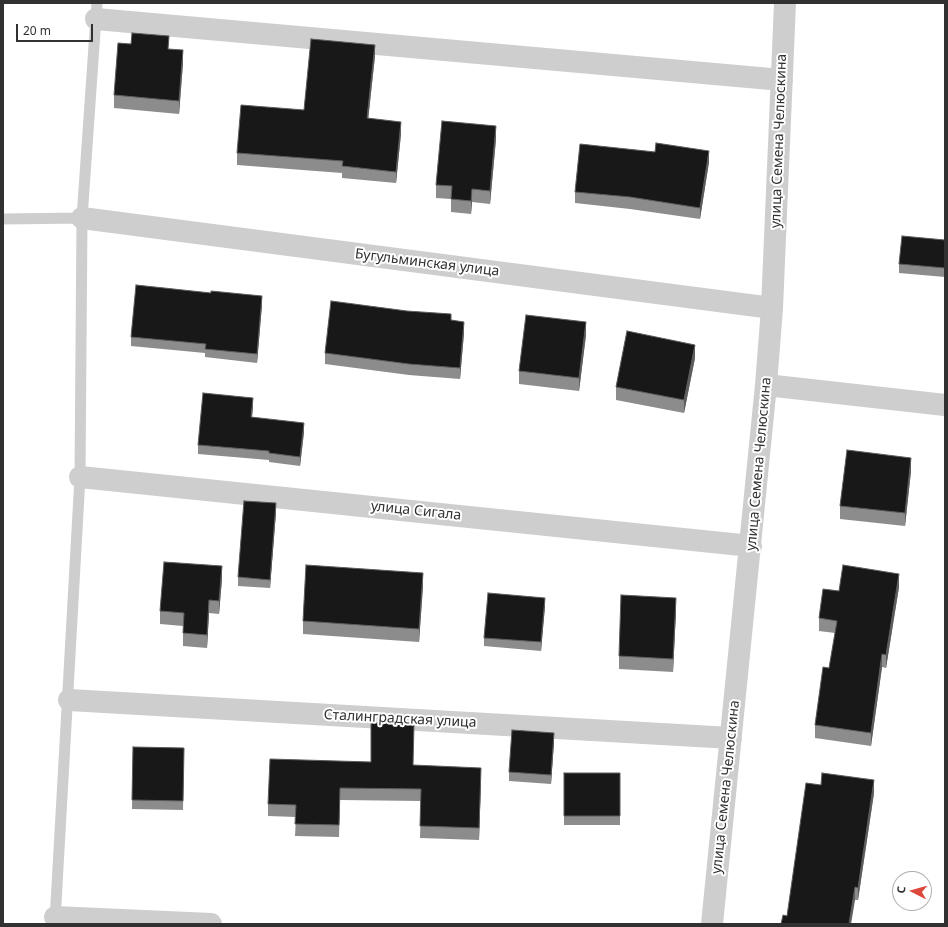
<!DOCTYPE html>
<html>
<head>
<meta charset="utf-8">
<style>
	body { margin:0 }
	#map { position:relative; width:948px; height:927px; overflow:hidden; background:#fff; font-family:"Noto Sans",sans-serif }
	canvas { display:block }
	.frame { position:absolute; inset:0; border:4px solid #313131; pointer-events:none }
	.north { position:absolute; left:892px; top:871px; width:40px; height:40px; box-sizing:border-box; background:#fff; border:1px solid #adadad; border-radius:50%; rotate:276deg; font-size:11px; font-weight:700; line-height:16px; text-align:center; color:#313131 }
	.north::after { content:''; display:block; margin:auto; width:14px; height:18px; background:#dd483d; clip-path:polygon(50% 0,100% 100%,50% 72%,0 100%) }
	.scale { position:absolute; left:16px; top:24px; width:77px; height:18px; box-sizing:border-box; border:2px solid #313131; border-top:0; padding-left:5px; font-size:12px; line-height:14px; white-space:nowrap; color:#313131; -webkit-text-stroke:3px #fff; paint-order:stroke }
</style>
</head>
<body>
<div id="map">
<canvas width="948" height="927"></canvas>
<div class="frame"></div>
<div class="north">С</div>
<div class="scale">20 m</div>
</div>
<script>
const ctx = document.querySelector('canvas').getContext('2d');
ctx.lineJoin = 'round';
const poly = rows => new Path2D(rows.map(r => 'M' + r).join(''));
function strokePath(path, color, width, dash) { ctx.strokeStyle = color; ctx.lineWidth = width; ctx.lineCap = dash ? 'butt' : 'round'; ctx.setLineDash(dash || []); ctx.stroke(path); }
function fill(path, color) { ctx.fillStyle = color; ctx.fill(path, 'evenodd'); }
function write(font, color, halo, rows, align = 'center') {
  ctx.font = font + ' "Noto Sans",sans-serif'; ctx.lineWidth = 4; ctx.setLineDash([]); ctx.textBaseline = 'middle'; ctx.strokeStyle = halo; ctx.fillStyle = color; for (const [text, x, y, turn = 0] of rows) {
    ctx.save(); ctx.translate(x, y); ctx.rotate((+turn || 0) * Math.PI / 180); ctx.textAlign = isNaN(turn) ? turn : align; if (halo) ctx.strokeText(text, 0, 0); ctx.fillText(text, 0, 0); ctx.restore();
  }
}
const lane = poly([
	[3,219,82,218],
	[55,921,80,477,82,218,97,3]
]);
const street = poly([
	[96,19,782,80],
	[82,218,772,308],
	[766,385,945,405],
	[80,477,751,546],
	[69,700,731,738],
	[55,917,211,924],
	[712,924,766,385,772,308,785,3]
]);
const wall = poly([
	[169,49,183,63,179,114,114,108,114,95],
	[375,56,368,119,401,134,396,183,342,178,342,173,237,165,237,153,304,110],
	[496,139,490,204,472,202,471,214,451,212,451,199,436,198,436,185],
	[709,162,700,219,630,209,575,203,575,192],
	[945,240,945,277,899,273,899,264],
	[262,305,257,363,205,357,205,353,131,346,131,337],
	[451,321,464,333,460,379,409,375,325,364,325,353],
	[586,335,579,391,519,384,519,371],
	[695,358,684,413,616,400,616,387],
	[253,407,252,417,304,432,300,466,269,462,269,460,198,454,198,445],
	[911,471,905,526,840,519,840,506],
	[276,512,270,588,238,586,238,577],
	[222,579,219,614,209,613,207,648,183,646,183,626,160,624,160,611],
	[423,586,419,642,303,634,303,621],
	[899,587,886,668,882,667,871,746,815,738,815,725,829,668,835,633,819,631,819,618,839,591],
	[545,606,541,651,484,646,484,638],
	[676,611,673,672,619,669,619,656],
	[554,742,551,784,509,781,509,772],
	[133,747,184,748,183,810,132,809],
	[413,765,481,779,479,840,420,838,421,801,340,800,339,837,295,836,296,817,268,816,268,804],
	[564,773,620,773,620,825,564,825],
	[874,793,858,900,855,900,787,916]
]);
const shadedWall = poly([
	[375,45,375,56,367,130,367,118],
	[183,50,183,63,179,114,179,101],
	[401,122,401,134,396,183,396,172],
	[496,126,496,139,490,204,490,191],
	[709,151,709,162,700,219,700,208],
	[472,189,472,202,471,214,471,201],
	[262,296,262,305,257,363,257,354],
	[464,322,464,333,460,379,460,368],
	[586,322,586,335,579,391,579,378],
	[695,345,695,358,684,413,684,400],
	[253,398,253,407,251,426,251,417],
	[304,423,304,432,300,466,300,457],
	[911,458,911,471,905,526,905,513],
	[276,503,276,512,270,588,270,580],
	[222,566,222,579,219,614,219,601],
	[423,573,423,586,419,642,419,629],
	[899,574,899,587,886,668,886,655],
	[545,598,545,606,541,651,541,642],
	[676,598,676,611,673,672,673,659],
	[209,600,209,613,207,648,207,635],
	[882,654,882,667,871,746,871,733],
	[554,733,554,742,551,784,551,775],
	[481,768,481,779,479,840,479,828],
	[874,780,874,793,858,900,858,888],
	[855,887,855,900,851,924,849,924]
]);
const building = poly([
	[132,33,169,36,168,49,183,50,179,101,114,95,118,43,131,44,132,33],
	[311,39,375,45,367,118,401,122,396,172,342,166,343,161,237,153,241,105,304,110,311,39],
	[442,121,496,126,490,191,472,189,471,201,451,199,452,186,436,185,442,121],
	[656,143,709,151,700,208,630,197,575,192,580,144,655,152,656,143],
	[902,236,945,240,945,268,899,264,902,236],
	[136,285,211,293,211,291,262,296,257,354,205,349,206,344,131,337,136,285],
	[331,301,407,311,451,314,451,320,464,322,460,368,409,364,325,353,331,301],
	[526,315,586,322,579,378,519,371,526,315],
	[627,331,695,345,684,400,616,387,627,331],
	[203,393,253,398,251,417,304,423,300,457,269,453,269,451,198,445,203,393],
	[847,450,911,458,905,513,840,506,847,450],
	[244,501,276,503,270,580,238,577,244,501],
	[164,562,222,566,219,601,209,600,207,635,183,633,184,613,160,611,164,562],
	[306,565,423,573,419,629,303,621,306,565],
	[843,565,899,574,886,655,882,654,871,733,815,725,823,667,829,668,837,621,819,618,823,589,839,591,843,565],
	[488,593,545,598,541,642,484,638,488,593],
	[621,595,676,598,673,659,619,656,621,595],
	[371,723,414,724,413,765,481,768,479,828,420,826,421,789,340,788,339,825,295,824,296,805,268,804,270,759,371,762,371,723],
	[512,730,554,733,551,775,509,772,512,730],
	[133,747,184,748,183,801,132,800,133,747],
	[564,773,620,773,620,816,564,816,564,773],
	[822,773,874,780,858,888,855,887,849,924,781,924,783,915,787,916,806,783,821,785,822,773]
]);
const streetNames = [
	["улица Семена Челюскина",779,141,-88],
	["Бугульминская улица",427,263,7],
	["улица Семена Челюскина",759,464,-85],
	["улица Сигала",416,511,6],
	["Сталинградская улица",400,719,3],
	["улица Семена Челюскина",726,787,-84]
];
strokePath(lane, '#cecece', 11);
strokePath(street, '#cecece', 22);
fill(wall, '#8c8c8c');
fill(shadedWall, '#5d5d5d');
fill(building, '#181818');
strokePath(building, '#5d5d5d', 1);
write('14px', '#313131', '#fff', streetNames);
</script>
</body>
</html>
